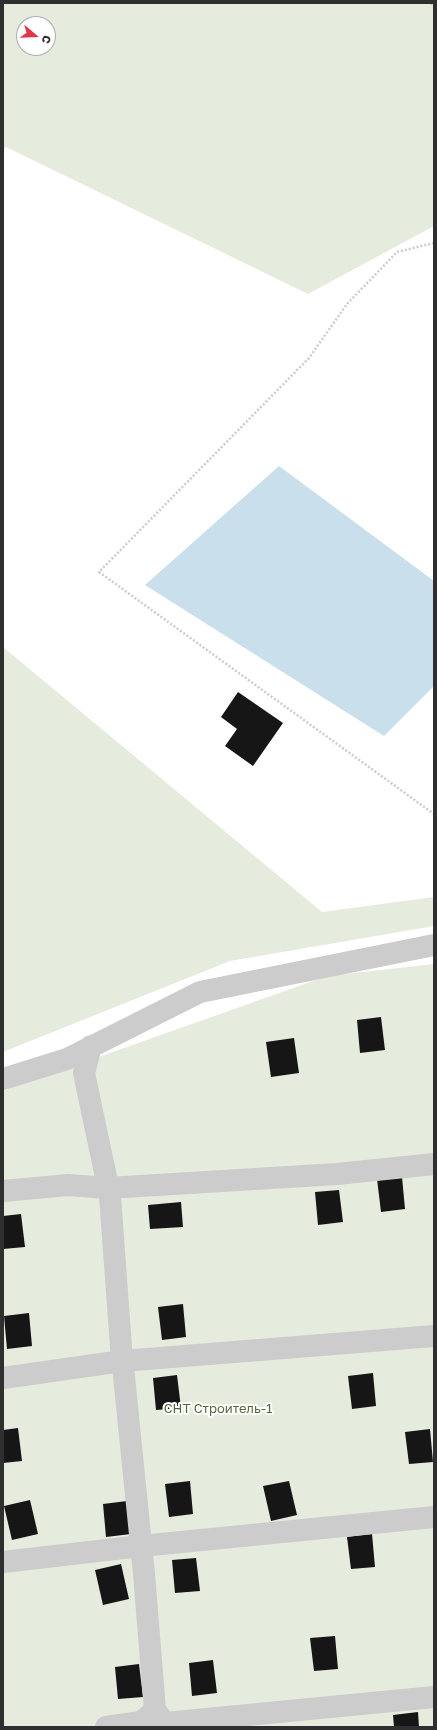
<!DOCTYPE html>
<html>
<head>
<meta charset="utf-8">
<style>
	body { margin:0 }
	#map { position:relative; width:437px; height:1730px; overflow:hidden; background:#fff; font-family:"Golos Text",sans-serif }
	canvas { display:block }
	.frame { position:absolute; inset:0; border:4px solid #2f2f2f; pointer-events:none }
	.north { position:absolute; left:16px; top:16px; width:40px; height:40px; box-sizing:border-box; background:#fff; border:1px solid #acacac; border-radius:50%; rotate:109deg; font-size:11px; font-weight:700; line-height:16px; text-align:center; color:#2f2f2f }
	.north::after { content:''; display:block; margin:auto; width:14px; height:18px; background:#e13549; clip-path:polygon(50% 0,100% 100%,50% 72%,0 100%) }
</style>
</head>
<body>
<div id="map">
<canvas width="437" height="1730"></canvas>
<div class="frame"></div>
<div class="north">С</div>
</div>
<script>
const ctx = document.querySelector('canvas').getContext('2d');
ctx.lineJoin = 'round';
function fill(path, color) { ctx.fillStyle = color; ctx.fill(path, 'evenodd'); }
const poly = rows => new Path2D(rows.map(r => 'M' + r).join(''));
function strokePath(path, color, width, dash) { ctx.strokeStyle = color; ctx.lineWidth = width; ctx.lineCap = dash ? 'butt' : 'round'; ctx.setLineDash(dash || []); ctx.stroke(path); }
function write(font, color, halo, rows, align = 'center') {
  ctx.font = font + ' "Golos Text",sans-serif'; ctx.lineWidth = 4; ctx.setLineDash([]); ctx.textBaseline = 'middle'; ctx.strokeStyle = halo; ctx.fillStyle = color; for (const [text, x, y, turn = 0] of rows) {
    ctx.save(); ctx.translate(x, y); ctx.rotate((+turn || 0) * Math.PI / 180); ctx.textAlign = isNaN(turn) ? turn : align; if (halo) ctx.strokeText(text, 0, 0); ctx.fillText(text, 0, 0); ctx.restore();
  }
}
const green = poly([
	[3,3,434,3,434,226,308,294,6,147,3,150],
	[24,24,48,24,48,48,24,48],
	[3,647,322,912,434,897,434,926,230,961,3,1052],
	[434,964,434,1727,3,1727,3,1091,327,976]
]);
const water = poly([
	[279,466,434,581,434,686,384,736,145,585]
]);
const building = poly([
	[238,692,283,723,253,766,225,746,237,729,221,717],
	[381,1017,385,1050,360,1053,357,1020],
	[294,1038,299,1073,271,1077,266,1042],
	[402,1177,405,1209,381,1212,377,1179],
	[339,1190,343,1222,318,1225,315,1192],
	[181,1202,183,1227,150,1229,148,1205],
	[21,1214,25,1247,3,1249,3,1216],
	[183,1304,186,1337,162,1340,158,1307],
	[29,1313,32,1346,7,1349,4,1316],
	[373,1373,376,1406,352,1409,348,1376],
	[177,1375,181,1408,156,1410,153,1378],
	[18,1428,22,1461,3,1463,3,1430],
	[430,1429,433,1462,409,1464,405,1432],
	[190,1481,193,1514,169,1517,165,1484],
	[289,1481,297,1515,271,1521,263,1486],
	[30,1500,38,1534,12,1540,4,1506],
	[127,1501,131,1534,106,1537,103,1504],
	[372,1534,375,1567,351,1569,347,1537],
	[196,1558,200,1591,175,1593,172,1560],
	[121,1564,129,1599,103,1605,95,1570],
	[335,1636,338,1669,314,1671,310,1638],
	[213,1660,217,1693,192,1696,189,1663],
	[139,1664,143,1697,118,1699,115,1667],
	[418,1712,419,1727,394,1727,393,1715]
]);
const path = poly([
	[431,3,434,7],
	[434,243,397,252,347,304,309,358,99,572,434,814]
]);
const minor = poly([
	[91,1046,84,1073,110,1196,121,1347,144,1574,155,1710,165,1723,434,1697],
	[3,1079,67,1059,200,992,434,945],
	[3,1191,68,1185,108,1188,337,1174,434,1164],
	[3,1378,122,1361,434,1336],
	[3,1562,141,1546,434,1517],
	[106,1727,141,1722,155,1710]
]);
const parkNames = [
	["СНТ Строитель-1",218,1409]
];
fill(green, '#e5ecdd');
fill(water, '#c9dfeb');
fill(building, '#161616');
strokePath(path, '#ccc', 2.5, [2, 2]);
strokePath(minor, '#ccc', 22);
write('13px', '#54693d', '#fff', parkNames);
</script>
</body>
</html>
